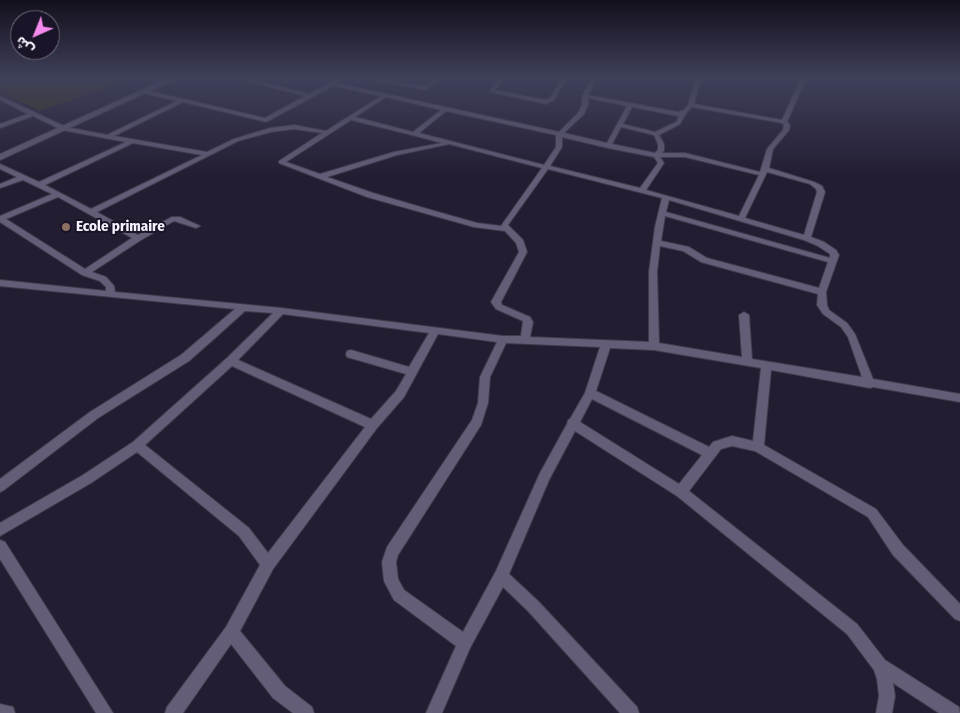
<!DOCTYPE html>
<html>
<head>
<meta charset="utf-8">
<style>
	body { margin:0 }
	#map { position:relative; width:960px; height:713px; overflow:hidden; background:#231d32; font-family:"Fira Sans Condensed","Noto Sans Arabic",sans-serif }
	canvas { display:block }
	.north { position:absolute; left:10px; top:10px; width:50px; height:50px; box-sizing:border-box; background:#1a1428; border:1px solid #726d7e; border-radius:50%; rotate:224deg; font-size:14px; font-weight:700; line-height:20px; text-align:center; color:#f6f3ff }
	.north::after { content:''; display:block; margin:auto; width:18px; height:22px; background:#f689ed; clip-path:polygon(50% 0,100% 100%,50% 72%,0 100%) }
</style>
</head>
<body>
<div id="map">
<canvas width="960" height="713"></canvas>
<div class="north">ش</div>
</div>
<script>
const ctx = document.querySelector('canvas').getContext('2d');
ctx.lineJoin = 'round';
function fill(path, color) { ctx.fillStyle = color; ctx.fill(path, 'evenodd'); }
const poly = rows => new Path2D(rows.map(r => 'M' + r).join(''));
function strokePath(path, color, width, dash) { ctx.strokeStyle = color; ctx.lineWidth = width; ctx.lineCap = dash ? 'butt' : 'round'; ctx.setLineDash(dash || []); ctx.stroke(path); }
function write(font, color, halo, rows, align = 'center') {
  ctx.font = font + ' "Fira Sans Condensed",sans-serif'; ctx.lineWidth = 4; ctx.setLineDash([]); ctx.textBaseline = 'middle'; ctx.strokeStyle = halo; ctx.fillStyle = color; for (const [text, x, y, turn = 0] of rows) {
    ctx.save(); ctx.translate(x, y); ctx.rotate((+turn || 0) * Math.PI / 180); ctx.textAlign = isNaN(turn) ? turn : align; if (halo) ctx.strokeText(text, 0, 0); ctx.fillText(text, 0, 0); ctx.restore();
  }
}
const green = poly([
	[0,78,135,78,40,111,0,92]
]);
const street = poly([
	[235,78,245,78,309,94,338,78,345,78,337,83,559,132,578,113,582,105,582,96,592,78,597,78,588,95,678,112,684,110,688,105,696,78,701,78,694,104,782,120,801,78,806,78,787,122,790,125,789,130,773,149,769,168,814,182,822,186,825,192,811,237,824,242,836,250,839,255,826,292,827,305,829,310,847,323,855,334,873,379,960,394,960,402,873,387,870,388,771,370,764,445,876,509,903,545,960,604,960,621,955,619,893,555,868,517,755,451,732,446,721,449,689,491,857,624,885,660,959,707,960,713,939,713,893,683,895,696,892,713,876,713,879,696,877,679,874,670,847,634,677,496,575,431,549,480,509,574,538,601,637,707,639,713,620,713,528,611,503,587,470,648,442,713,426,713,456,646,394,600,384,581,382,562,387,547,472,420,478,403,480,377,497,342,438,334,404,397,377,428,273,569,240,631,285,686,312,707,314,713,293,713,273,698,231,644,183,713,165,713,167,707,226,627,260,565,239,536,137,452,91,483,0,536,0,523,83,475,133,442,227,358,273,313,245,311,215,338,189,361,98,418,4,490,0,492,0,479,90,412,181,355,235,309,0,286,0,280,106,291,106,287,100,281,82,275,0,222,0,216,52,194,23,180,0,188,0,184,17,177,0,169,0,164,39,182,126,142,62,130,33,116,0,128,0,124,28,114,0,100,0,96,66,127,107,135,177,101,143,93,143,91,145,90,265,118,305,96,235,78],
	[333,86,381,96,326,131,294,125,270,128,234,139,207,152,114,136,183,102,266,122,333,86],
	[386,97,441,110,413,132,355,117,386,97],
	[588,98,627,106,607,143,564,133,584,114,588,105,588,98],
	[632,107,678,116,679,116,676,122,655,132,623,124,632,107],
	[692,107,782,123,784,125,783,130,767,149,760,172,685,153,662,153,664,150,664,144,659,135,680,124,686,113,692,107],
	[446,111,556,135,556,147,544,165,419,133,446,111],
	[351,120,412,135,442,143,394,152,320,174,286,162,351,120],
	[621,127,654,135,658,144,658,150,655,153,612,144,621,127],
	[294,129,322,133,279,161,279,163,367,197,474,227,505,231,516,243,519,252,491,302,496,309,523,321,521,336,503,336,281,308,115,292,114,286,106,277,92,272,141,240,174,221,196,228,200,226,180,217,172,217,138,235,97,212,238,141,271,132,294,129],
	[562,137,608,148,654,157,658,163,640,188,550,166,562,147,562,137],
	[133,143,202,155,91,209,45,185,133,143],
	[449,144,542,168,501,226,477,223,431,210,373,193,327,177,397,155,449,144],
	[660,157,685,157,759,175,739,216,646,190,664,163,660,157],
	[548,169,662,198,655,227,649,272,649,342,530,337,533,322,530,317,502,305,501,302,527,252,523,240,508,225,548,169],
	[767,172,810,184,816,189,817,192,804,235,745,218,767,172],
	[58,197,132,238,85,269,6,219,58,197],
	[669,200,804,240,818,246,830,254,830,258,666,212,669,200],
	[665,216,828,262,819,288,707,258,689,247,661,241,665,216],
	[660,246,683,251,701,262,818,294,817,305,823,314,841,327,848,337,862,377,752,359,749,315,744,312,739,315,742,357,659,343,657,272,660,246],
	[283,314,429,333,409,367,351,350,347,351,346,354,347,357,406,374,396,391,371,419,238,360,283,314],
	[506,343,600,347,585,393,570,419,568,420,567,424,540,473,496,571,463,632,404,590,398,579,396,562,398,555,481,425,488,403,490,377,506,343],
	[610,348,654,350,761,368,753,441,732,436,713,442,709,447,596,391,610,348],
	[232,366,365,427,268,553,249,528,145,445,232,366],
	[592,399,702,455,679,484,580,422,592,399],
	[362,78,375,78,419,86,425,86,434,78,440,78,426,90,362,78],
	[499,78,504,78,495,90,545,100,550,98,562,78,567,78,554,100,546,104,490,92,489,91,499,78],
	[0,540,5,542,113,713,96,713,0,559,0,540],
	[0,704,13,707,15,713,0,713,0,704]
]);
const secondary = poly([
	[168,78,178,78,0,160,0,154,168,78]
]);
const markers = [
	[66,227,5,"#8d6e63"]
];
const farPoinames = [
	["Ecole primaire",76,227]
];
fill(green, '#34360e');
strokePath(street, '#403b4c', 2);
strokePath(secondary, '#403b4c', 2);
fill(street, '#645d77');
fill(secondary, '#645d77');
const sky = ctx.createLinearGradient(0, 0, 0, 178);
sky.addColorStop(0, '#13101c');
sky.addColorStop(0.44, '#3f405a');
sky.addColorStop(1, '#3f405a00');
ctx.fillStyle = sky;
ctx.fillRect(0, 0, 960, 178);
for (const [x, y, r, color] of markers) { const dot = new Path2D(); dot.arc(x, y, r, 0, 2 * Math.PI); ctx.fillStyle = color; ctx.fill(dot); strokePath(dot, '#1a1428', 2); }
write('bold 15px', '#f6f3ff', '#1a1428', farPoinames, 'left');
</script>
</body>
</html>
